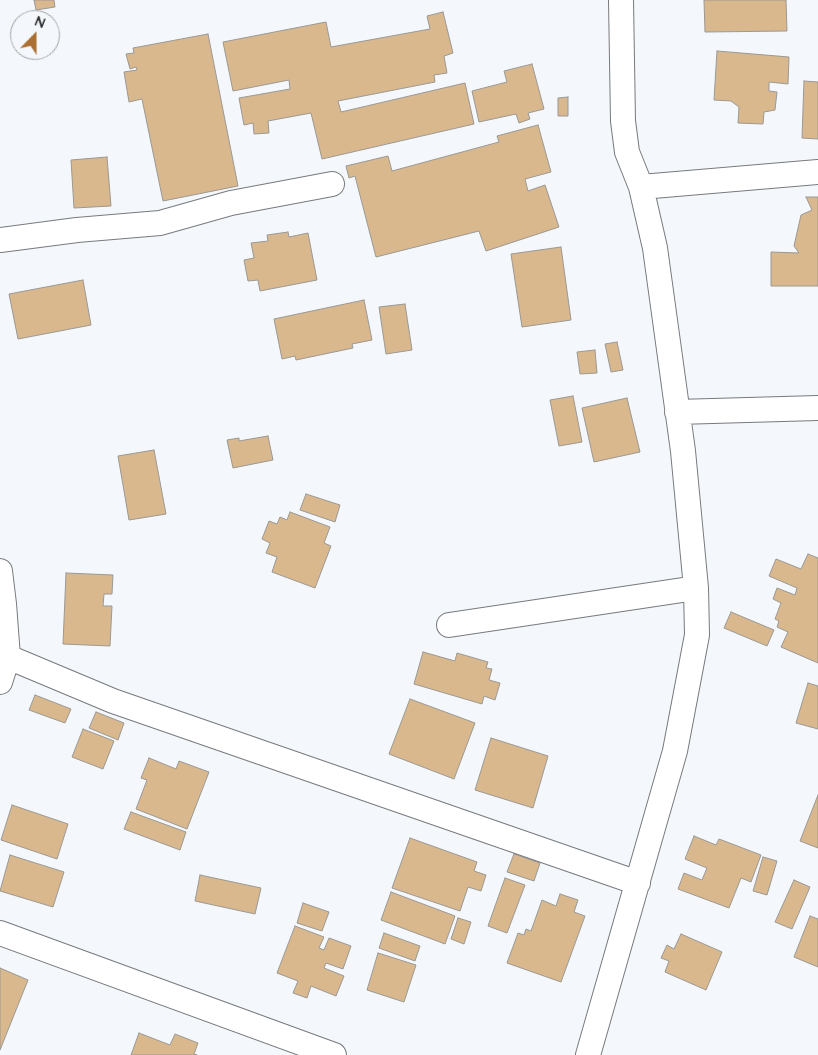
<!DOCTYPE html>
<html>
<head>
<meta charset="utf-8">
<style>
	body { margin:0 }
	#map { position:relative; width:818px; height:1055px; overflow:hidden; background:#f4f7fb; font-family:Quicksand,sans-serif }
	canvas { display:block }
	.north { position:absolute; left:10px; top:10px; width:50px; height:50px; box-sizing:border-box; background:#f4f7fb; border:1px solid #a2a5a7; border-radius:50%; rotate:22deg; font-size:14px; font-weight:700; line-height:20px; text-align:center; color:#28292a }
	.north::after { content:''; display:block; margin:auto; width:18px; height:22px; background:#ab7031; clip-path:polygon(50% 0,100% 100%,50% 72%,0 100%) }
</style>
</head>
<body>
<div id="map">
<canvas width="818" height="1055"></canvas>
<div class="north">N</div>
</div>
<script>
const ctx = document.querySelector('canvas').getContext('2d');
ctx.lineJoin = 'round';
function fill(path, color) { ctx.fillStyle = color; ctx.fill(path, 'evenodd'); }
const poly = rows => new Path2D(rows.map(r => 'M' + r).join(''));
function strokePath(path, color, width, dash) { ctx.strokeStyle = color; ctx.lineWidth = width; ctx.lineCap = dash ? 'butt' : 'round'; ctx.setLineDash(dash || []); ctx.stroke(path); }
const building = poly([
	[34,0,54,0,55,7,36,10,34,0],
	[704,0,786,0,787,31,705,32,704,0],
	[443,12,453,53,444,56,447,73,434,75,435,82,338,101,341,112,465,83,474,124,322,159,311,113,268,121,269,133,254,134,253,123,244,125,239,98,290,89,289,80,233,91,223,42,326,22,331,47,430,29,427,16,443,12],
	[208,34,238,186,163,201,142,99,129,102,124,72,137,70,136,67,130,69,126,54,134,53,133,48,208,34],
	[717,51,789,57,788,84,769,82,769,91,777,92,775,110,764,112,763,124,738,123,739,107,731,101,714,100,717,51],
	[532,64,544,109,528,113,530,119,519,123,516,114,479,122,472,91,507,82,504,71,532,64],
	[804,81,818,82,818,139,802,138,804,81],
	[568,97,568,116,558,116,558,98,568,97],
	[538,125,551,172,525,179,528,191,545,185,559,227,486,251,479,231,376,257,355,176,349,178,346,166,388,156,392,171,499,142,497,136,538,125],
	[107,157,111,206,74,208,71,160,107,157],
	[806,197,818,197,818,286,771,286,771,252,799,253,794,246,801,215,812,210,806,197],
	[288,232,289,237,308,233,317,280,260,291,258,280,248,281,244,260,254,258,251,243,268,241,267,235,288,232],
	[561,247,571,320,522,327,511,254,561,247],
	[83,280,91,325,18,339,9,294,83,280],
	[364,300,372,340,352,344,353,348,296,360,295,356,282,359,274,319,364,300],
	[405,304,412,350,386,354,379,307,405,304],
	[617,342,623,370,611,372,605,344,617,342],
	[595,350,597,373,580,374,577,352,595,350],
	[573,396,582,442,559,446,550,400,573,396],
	[627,398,640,452,594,462,582,408,627,398],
	[268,436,273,460,233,468,227,440,239,438,239,441,268,436],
	[154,450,166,514,129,520,118,456,154,450],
	[306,494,340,505,335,522,300,510,306,494],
	[290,512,330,527,324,543,331,546,315,588,272,572,277,557,266,553,270,543,262,539,269,521,277,524,280,517,287,520,290,512],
	[808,554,818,558,818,663,781,647,788,632,777,627,779,621,775,619,781,603,773,599,777,588,795,595,797,588,769,576,776,559,801,569,808,554],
	[66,573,113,575,112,594,104,594,103,606,112,606,110,646,63,644,66,573],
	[731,612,774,630,767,646,724,628,731,612],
	[423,652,455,661,457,653,488,662,486,668,492,669,489,680,500,683,495,700,484,696,482,704,414,684,423,652],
	[808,683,818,686,818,729,796,723,808,683],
	[35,695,71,709,65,723,29,710,35,695],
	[410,699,475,723,454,779,389,754,410,699],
	[96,712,124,723,118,740,89,728,96,712],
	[83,729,114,741,103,769,72,757,83,729],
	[491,738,548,756,533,808,475,790,491,738],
	[149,758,176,769,179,761,209,772,187,829,136,809,147,780,141,778,149,758],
	[818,795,818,848,800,841,818,795],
	[12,805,68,824,57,859,1,840,12,805],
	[131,812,186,832,180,850,124,829,131,812],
	[694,836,716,845,719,839,761,855,751,882,741,878,729,908,678,889,684,873,702,880,707,868,685,859,694,836],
	[410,838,477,862,474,871,486,875,481,891,468,887,460,911,392,888,410,838],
	[514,854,540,863,534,881,507,872,514,854],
	[10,855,64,872,53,907,0,891,10,855],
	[763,857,777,861,767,895,753,891,763,857],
	[200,875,261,888,255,914,195,901,200,875],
	[505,878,525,885,507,933,488,926,505,878],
	[794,880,810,887,792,929,775,922,794,880],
	[391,892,455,916,445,944,381,920,391,892],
	[560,894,578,900,574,912,585,916,561,982,507,963,518,933,524,935,526,929,531,931,542,900,556,906,560,894],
	[303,903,329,912,322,931,297,923,303,903],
	[810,916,818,919,818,967,794,957,810,916],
	[458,918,471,922,464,944,451,939,458,918],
	[295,926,324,937,319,948,324,950,329,938,351,946,343,969,326,963,324,968,344,976,336,996,311,986,307,998,293,993,298,981,277,973,295,926],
	[384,933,420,946,415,961,379,948,384,933],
	[681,934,722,952,706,990,665,972,669,961,661,958,667,945,674,949,681,934],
	[378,953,416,965,404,1002,367,990,378,953],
	[0,968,28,980,0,1050,0,968],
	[139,1033,170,1045,175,1034,198,1043,194,1054,197,1055,131,1055,139,1033]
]);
const street = poly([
	[641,187,818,172],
	[0,240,77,230,160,223,231,203,332,184],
	[677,412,818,408],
	[0,571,4,604,8,657,0,682],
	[449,625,696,588],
	[8,657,113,701,638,883],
	[0,933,334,1055],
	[588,1055,675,751,697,635,696,588,683,451,655,248,641,187,627,152,623,121,621,0]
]);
fill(building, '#dab88d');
strokePath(building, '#9a9894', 1);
strokePath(street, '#777a7d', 26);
strokePath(street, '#fff', 24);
</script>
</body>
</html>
